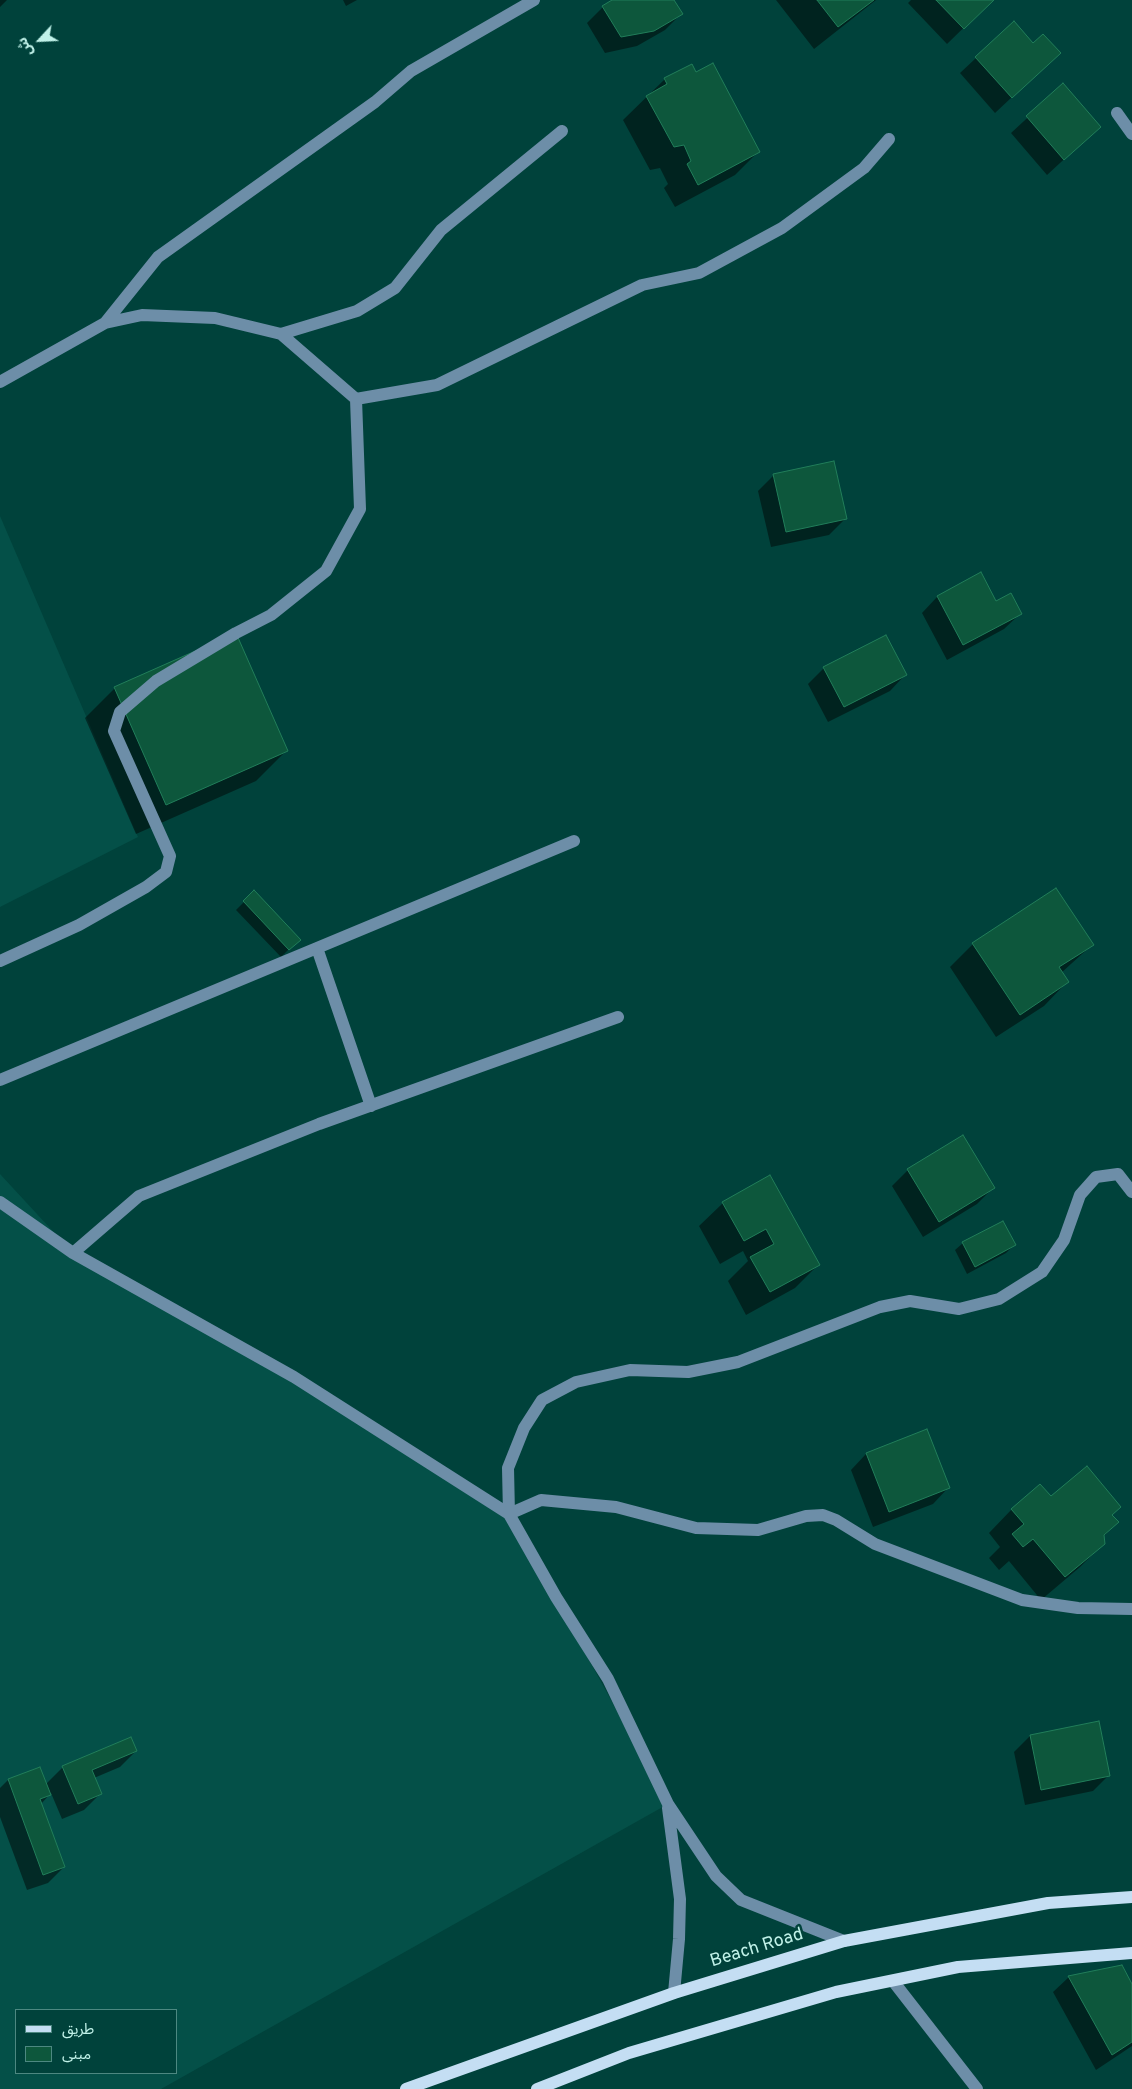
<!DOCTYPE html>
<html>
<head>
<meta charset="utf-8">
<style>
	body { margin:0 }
	#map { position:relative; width:1132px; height:2089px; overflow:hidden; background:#00423b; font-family:Overpass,"Noto Sans Arabic",sans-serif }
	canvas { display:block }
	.legend { position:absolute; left:15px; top:2009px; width:162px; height:65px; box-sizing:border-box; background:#00423b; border:1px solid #4d8881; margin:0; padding:6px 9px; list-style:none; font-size:15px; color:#c1f2e9 }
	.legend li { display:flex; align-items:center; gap:10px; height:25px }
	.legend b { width:25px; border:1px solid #4d8881 }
	.north { position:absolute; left:15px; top:15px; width:50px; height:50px; -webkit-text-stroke:4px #00423b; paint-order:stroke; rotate:245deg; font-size:14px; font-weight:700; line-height:20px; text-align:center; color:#c1f2e9 }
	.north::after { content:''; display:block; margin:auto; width:18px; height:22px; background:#c1f2e9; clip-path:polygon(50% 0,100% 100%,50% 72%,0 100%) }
</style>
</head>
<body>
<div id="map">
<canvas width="1132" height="2089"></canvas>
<ul class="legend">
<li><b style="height:6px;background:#c4def3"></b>طريق</li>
<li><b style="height:14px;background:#0d573c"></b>مبنى</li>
</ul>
<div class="north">ش</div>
</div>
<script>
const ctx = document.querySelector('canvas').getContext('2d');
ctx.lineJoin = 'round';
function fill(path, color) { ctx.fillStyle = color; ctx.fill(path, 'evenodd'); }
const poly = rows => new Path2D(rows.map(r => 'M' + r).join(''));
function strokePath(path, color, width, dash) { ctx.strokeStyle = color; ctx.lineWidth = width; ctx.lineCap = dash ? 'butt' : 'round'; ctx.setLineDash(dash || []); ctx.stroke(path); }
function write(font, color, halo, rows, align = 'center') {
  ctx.font = font + ' Overpass,sans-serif'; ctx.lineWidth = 5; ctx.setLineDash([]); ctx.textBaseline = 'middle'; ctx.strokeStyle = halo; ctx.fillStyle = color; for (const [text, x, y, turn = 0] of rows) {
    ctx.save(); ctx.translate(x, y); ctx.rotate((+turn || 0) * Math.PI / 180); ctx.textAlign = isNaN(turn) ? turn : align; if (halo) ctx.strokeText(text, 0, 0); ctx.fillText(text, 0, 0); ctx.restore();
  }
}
const built = poly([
	[0,516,138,837,0,907],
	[0,1174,73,1253,360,1420,509,1514,668,1804,161,2089,0,2089],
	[16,2010,176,2010,176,2073,16,2073]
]);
const shadow = poly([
	[0,0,7,0,0,7],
	[343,0,357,0,346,6],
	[615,0,673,0,681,14,665,30,637,46,605,53,587,23,603,7],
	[776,0,876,0,814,49],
	[911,0,992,0,947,44,908,3],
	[1059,53,995,113,960,73,976,58],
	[665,79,758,152,735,175,675,207,664,188,668,184,660,168,650,170,623,120],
	[1063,85,1099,127,1047,175,1011,133],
	[774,475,845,519,829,535,771,547,758,491],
	[981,574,996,602,1020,614,1004,629,947,660,922,613,937,597],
	[824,668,905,675,890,691,828,722,808,684],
	[115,688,286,751,256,781,136,834,85,718],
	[254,892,291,947,281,957,236,910],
	[973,944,1092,945,1061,973,1067,982,1044,1006,996,1037,950,967],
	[908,1170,993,1188,977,1204,923,1237,892,1186],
	[769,1177,818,1265,795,1288,746,1315,728,1281,748,1261,743,1251,720,1264,699,1226,723,1203],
	[963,1243,1014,1245,1006,1253,967,1274,955,1250],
	[866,1454,948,1488,933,1504,873,1527,851,1470],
	[1012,1509,1111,1515,1117,1522,1103,1537,1104,1543,1080,1567,1041,1600,1009,1561,999,1570,989,1558,1000,1547,989,1533],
	[1098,1723,1109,1775,1093,1791,1025,1805,1014,1752,1030,1736],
	[136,1751,120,1767,94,1778,100,1794,84,1810,62,1819,51,1793,41,1804,64,1867,48,1883,27,1890,0,1817,0,1788,8,1780,40,1769,46,1784,63,1767],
	[1069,1977,1132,1987,1132,2046,1096,2070,1053,1992]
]);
const building = poly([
	[612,0,674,0,683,14,654,31,621,37,602,6,612,0],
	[817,0,874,0,838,27,817,0],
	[936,0,994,0,964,29,936,0],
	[1014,21,1033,43,1043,34,1061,53,1012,98,975,57,1014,21],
	[713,63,760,152,698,185,687,164,691,161,684,145,674,147,646,96,667,84,664,78,692,64,696,72,713,63],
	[1063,83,1101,127,1064,160,1026,116,1063,83],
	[834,461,847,519,786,532,773,474,834,461],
	[981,572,996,601,1011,593,1022,614,963,645,937,596,981,572],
	[236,633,288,751,166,805,114,687,236,633],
	[886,635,907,675,844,707,823,667,886,635],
	[1056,888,1094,945,1059,967,1069,982,1020,1015,972,943,1056,888],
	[254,890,301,940,289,950,243,901,254,890],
	[963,1135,995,1188,939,1222,907,1169,963,1135],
	[770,1175,820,1265,770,1292,750,1257,774,1244,766,1229,744,1241,722,1202,770,1175],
	[1003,1221,1016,1245,975,1267,962,1242,1003,1221],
	[927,1429,950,1488,889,1512,866,1453,927,1429],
	[1087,1466,1121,1507,1112,1515,1119,1522,1104,1535,1105,1544,1065,1577,1033,1539,1023,1547,1012,1534,1024,1524,1011,1509,1040,1484,1051,1496,1087,1466],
	[1099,1721,1110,1776,1041,1790,1030,1735,1099,1721],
	[131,1737,137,1751,92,1770,102,1794,78,1804,62,1766,131,1737],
	[40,1767,51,1795,40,1799,65,1867,43,1875,8,1779,40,1767],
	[1122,1965,1132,1984,1132,2042,1112,2055,1068,1976,1122,1965]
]);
const minor = poly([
	[1117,113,1132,134],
	[105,323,158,257,375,102,411,71,534,0],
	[281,334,357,311,395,288,441,230,562,131],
	[0,382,105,323,142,315,215,318,281,334,356,399,437,385,642,285,699,273,782,228,864,168,889,139],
	[317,948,371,1106],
	[0,961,79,925,146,887,166,872,170,856,114,731,120,712,156,681,236,633,271,615,326,571,360,509,356,399],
	[0,1080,574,841],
	[1132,1192,1118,1174,1096,1177,1080,1195,1064,1240,1042,1272,999,1299,959,1309,910,1301,880,1307,738,1362,688,1372,630,1370,576,1382,542,1400,524,1428,508,1468,509,1514,541,1500,616,1507,696,1528,758,1530,806,1516,823,1515,836,1520,875,1544,1022,1600,1078,1608,1132,1609],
	[0,1202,73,1253,294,1377,509,1514,556,1597,608,1679,668,1804,716,1876,741,1900,844,1941],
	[73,1253,139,1196,319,1124,618,1017],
	[668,1808,680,1899,679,1939,674,1993],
	[893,1981,977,2089]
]);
const major = poly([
	[406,2089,674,1993,844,1941,1048,1903,1132,1897],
	[537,2089,629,2053,836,1992,958,1967,1132,1953]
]);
const streetNames = [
	["Beach Road",757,1949,-17]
];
fill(built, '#045048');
fill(shadow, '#0007');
fill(building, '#0d573c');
strokePath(building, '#217e5a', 1);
strokePath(minor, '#6d8ea8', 12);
strokePath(major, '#c4def3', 12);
write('18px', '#c1f2e9', '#00423b', streetNames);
</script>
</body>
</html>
